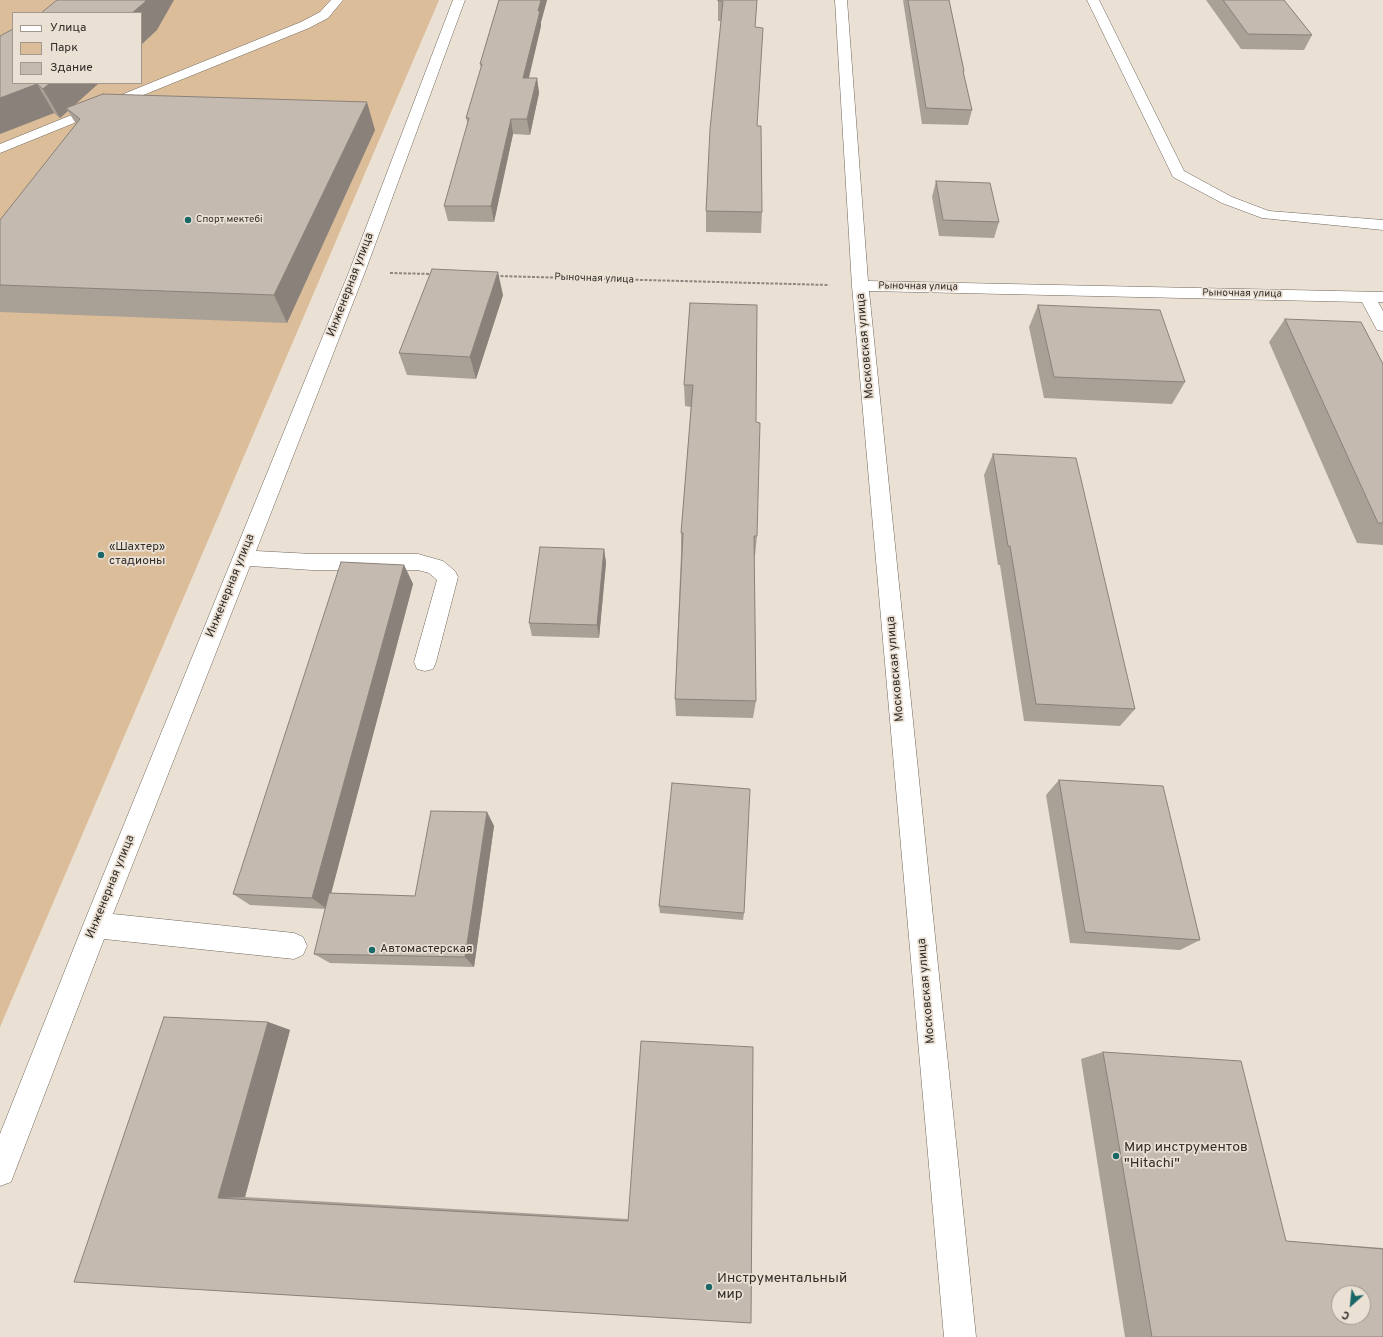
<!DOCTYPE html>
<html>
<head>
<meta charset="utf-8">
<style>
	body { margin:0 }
	#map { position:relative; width:1383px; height:1337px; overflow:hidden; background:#ebe0d4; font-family:Overpass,sans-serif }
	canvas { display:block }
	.legend { position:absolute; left:12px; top:12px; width:130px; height:72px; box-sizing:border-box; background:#ebe0d4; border:1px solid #a1988f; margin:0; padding:5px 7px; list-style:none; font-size:12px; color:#312d28 }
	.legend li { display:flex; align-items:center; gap:8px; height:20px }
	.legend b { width:20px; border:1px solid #a1988f }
	.north { position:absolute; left:1331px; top:1285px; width:40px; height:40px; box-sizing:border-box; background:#ebe0d4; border:1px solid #a1988f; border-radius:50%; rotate:207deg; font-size:11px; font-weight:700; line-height:16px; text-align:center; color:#312d28 }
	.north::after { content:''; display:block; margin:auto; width:14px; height:18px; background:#196766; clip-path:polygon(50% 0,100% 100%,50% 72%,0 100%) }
</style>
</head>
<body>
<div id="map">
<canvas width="1383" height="1337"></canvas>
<ul class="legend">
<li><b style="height:5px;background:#fff"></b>Улица</li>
<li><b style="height:11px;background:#dcbd99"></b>Парк</li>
<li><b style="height:11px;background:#c5baaf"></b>Здание</li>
</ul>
<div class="north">С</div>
</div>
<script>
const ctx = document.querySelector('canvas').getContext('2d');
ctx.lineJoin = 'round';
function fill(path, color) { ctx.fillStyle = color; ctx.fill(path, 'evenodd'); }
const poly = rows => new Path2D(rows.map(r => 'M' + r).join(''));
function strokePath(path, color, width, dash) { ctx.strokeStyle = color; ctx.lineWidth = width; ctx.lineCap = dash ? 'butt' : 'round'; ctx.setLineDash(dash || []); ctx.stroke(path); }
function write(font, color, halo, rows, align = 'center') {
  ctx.font = font + ' Overpass,sans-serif'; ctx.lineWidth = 3.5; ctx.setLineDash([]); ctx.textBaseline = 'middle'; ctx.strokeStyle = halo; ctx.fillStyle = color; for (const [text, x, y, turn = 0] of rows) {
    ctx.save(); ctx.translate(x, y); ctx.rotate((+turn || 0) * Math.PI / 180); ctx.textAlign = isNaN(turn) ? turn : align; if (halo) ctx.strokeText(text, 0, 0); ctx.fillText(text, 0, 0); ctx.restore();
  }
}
const green = poly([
	[0,0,439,0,0,1027],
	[13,13,141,13,141,83,13,83]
]);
const path = poly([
	[390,273,433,274],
	[496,276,829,285]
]);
const minor = poly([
	[331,0,343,0,328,18,309,28,0,153,0,144,301,22,320,12,331,0],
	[453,0,465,0,365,272,256,551,312,554,418,554,443,561,455,571,458,577,436,662,433,669,425,671,417,669,414,662,437,580,429,573,418,570,312,570,250,566,113,914,294,933,303,937,307,946,303,955,294,959,104,939,11,1182,0,1186,0,1134,83,925,349,272,453,0],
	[835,0,847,0,868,281,1383,292,1383,302,1378,302,1383,311,1383,331,1377,330,1362,302,869,291,976,1337,944,1337,852,286,835,0],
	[1087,0,1099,0,1184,171,1232,197,1269,211,1383,220,1383,230,1262,218,1222,203,1173,177,1087,0]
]);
const wall = poly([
	[499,0,547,0,541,22,541,26,529,78,537,78,539,93,530,135,513,134,494,222,448,221,444,206,468,124,466,118,481,68,480,64],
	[718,0,757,0,755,27,757,126,762,212,761,233,706,232,706,211,721,21,718,21],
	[903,0,949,0,964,71,963,75,972,110,968,125,922,124],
	[1206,0,1284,0,1312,35,1304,50,1241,49],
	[0,36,13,83,99,83,74,105,375,130,287,323,0,312,0,220,76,124,68,111,60,118,54,113,0,134],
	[936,181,999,222,994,238,939,236,932,197],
	[503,295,476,379,407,375,399,353],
	[690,303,756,422,757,536,755,556,754,556,756,701,753,718,676,716,675,699,681,553,681,533,691,407,685,406,684,385],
	[1038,305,1185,382,1172,404,1044,398,1029,327],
	[1285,319,1383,364,1383,545,1357,543,1269,342],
	[993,454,1135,709,1120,726,1024,721,1000,565,998,565,984,475],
	[604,549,606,563,599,638,532,636,529,623],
	[404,565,413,584,331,893,415,896,487,812,494,826,474,967,330,963,314,954,326,909,250,905,233,894],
	[1059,780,1200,940,1180,950,1070,943,1046,795],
	[659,906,744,913,743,920,660,913],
	[268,1022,290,1030,245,1197,628,1219,751,1323,74,1282],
	[1103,1052,1286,1241,1383,1248,1383,1337,1125,1337,1081,1059]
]);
const shadedWall = poly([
	[146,0,174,0,157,30,141,45,141,13,132,13],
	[541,0,547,0,541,22,541,26,525,93,523,78,538,11],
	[537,78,539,93,530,135,527,119],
	[50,83,99,83,69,110,66,108,68,111,60,118,43,89],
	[37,84,54,113,0,134,0,98],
	[367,102,375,130,287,323,274,295],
	[511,119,513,134,494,222,491,206],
	[498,272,503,295,476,379,470,357],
	[604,549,606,563,599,638,597,625],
	[404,565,413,584,327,909,312,898],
	[487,812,494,826,474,967,465,957],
	[268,1022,290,1030,245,1197,218,1198]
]);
const building = poly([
	[57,0,146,0,145,2,132,13,41,13,57,0],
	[499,0,541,0,538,11,540,11,523,78,537,78,527,119,511,119,491,206,444,206,469,118,466,118,482,64,480,64,499,0],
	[718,0,757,0,755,27,763,28,757,126,761,126,762,212,706,211,710,129,723,1,718,1,718,0],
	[908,0,949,0,964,71,963,71,972,110,926,108,908,0],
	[1223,0,1284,0,1312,35,1248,34,1223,0],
	[13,29,13,83,50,83,43,89,37,84,0,98,0,36,13,29],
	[103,94,367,102,274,295,0,285,0,220,80,119,66,108,103,94],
	[936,181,990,183,999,222,943,220,936,181],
	[432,269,498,272,470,357,399,353,432,269],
	[690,303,757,305,756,422,760,423,757,536,754,536,756,701,675,699,683,533,681,533,693,385,684,385,690,303],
	[1038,305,1160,310,1185,382,1054,377,1038,305],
	[1285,319,1361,322,1383,364,1383,523,1378,523,1285,319],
	[993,454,1076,458,1135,709,1036,704,1010,546,1008,546,993,454],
	[540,547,604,549,597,625,529,623,540,547],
	[341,562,404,565,312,898,233,894,341,562],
	[1059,780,1163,786,1200,940,1085,932,1059,780],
	[672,783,750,789,744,913,659,906,672,783],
	[431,811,487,812,465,957,314,954,329,893,415,896,431,811],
	[164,1017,268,1022,218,1198,628,1221,641,1041,753,1047,751,1323,74,1282,164,1017],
	[1103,1052,1241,1061,1286,1241,1383,1249,1383,1337,1152,1337,1103,1052],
	[1339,1293,1363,1293,1363,1317,1339,1317,1339,1293]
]);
const markers = [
	[188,220,4,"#196766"],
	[101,555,4,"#196766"],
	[372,950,4,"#196766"],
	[1116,1156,4,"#196766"],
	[709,1287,4,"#196766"]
];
const farPoinames = [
	["Спорт мектебі",196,220]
];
const farStreetnames = [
	["Рыночная улица",594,279,2],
	["Рыночная улица",918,287,1],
	["Рыночная улица",1242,294,1]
];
const streetNames = [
	["Инженерная улица",351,285,-69],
	["Московская улица",866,346,-95],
	["Инженерная улица",231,586,-68],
	["Московская улица",896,669,-95],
	["Инженерная улица",111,887,-68],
	["Московская улица",927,991,-95]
];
const poiNames = [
	["«Шахтер»",109,548],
	["стадионы",109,562],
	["Автомастерская",380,950]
];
const nearPoinames = [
	["Мир инструментов",1124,1148],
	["\"Hitachi\"",1124,1164],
	["Инструментальный",717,1279],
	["мир",717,1295]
];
fill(green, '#dcbd99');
strokePath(minor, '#70675c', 1);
strokePath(path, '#8e867e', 2, [3, 1.5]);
fill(minor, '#fff');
fill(wall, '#a9a096');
fill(shadedWall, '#8a827a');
fill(building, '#c5baaf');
strokePath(building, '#8a827a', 1);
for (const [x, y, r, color] of markers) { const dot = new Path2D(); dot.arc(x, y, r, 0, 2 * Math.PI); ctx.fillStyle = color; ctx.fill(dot); strokePath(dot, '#ebe0d4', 1.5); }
write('10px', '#312d28', '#ebe0d4', farPoinames, 'left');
write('10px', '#312d28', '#ebe0d4', farStreetnames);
write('12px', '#312d28', '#ebe0d4', streetNames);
write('12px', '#312d28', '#ebe0d4', poiNames, 'left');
write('14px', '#312d28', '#ebe0d4', nearPoinames, 'left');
</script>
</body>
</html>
